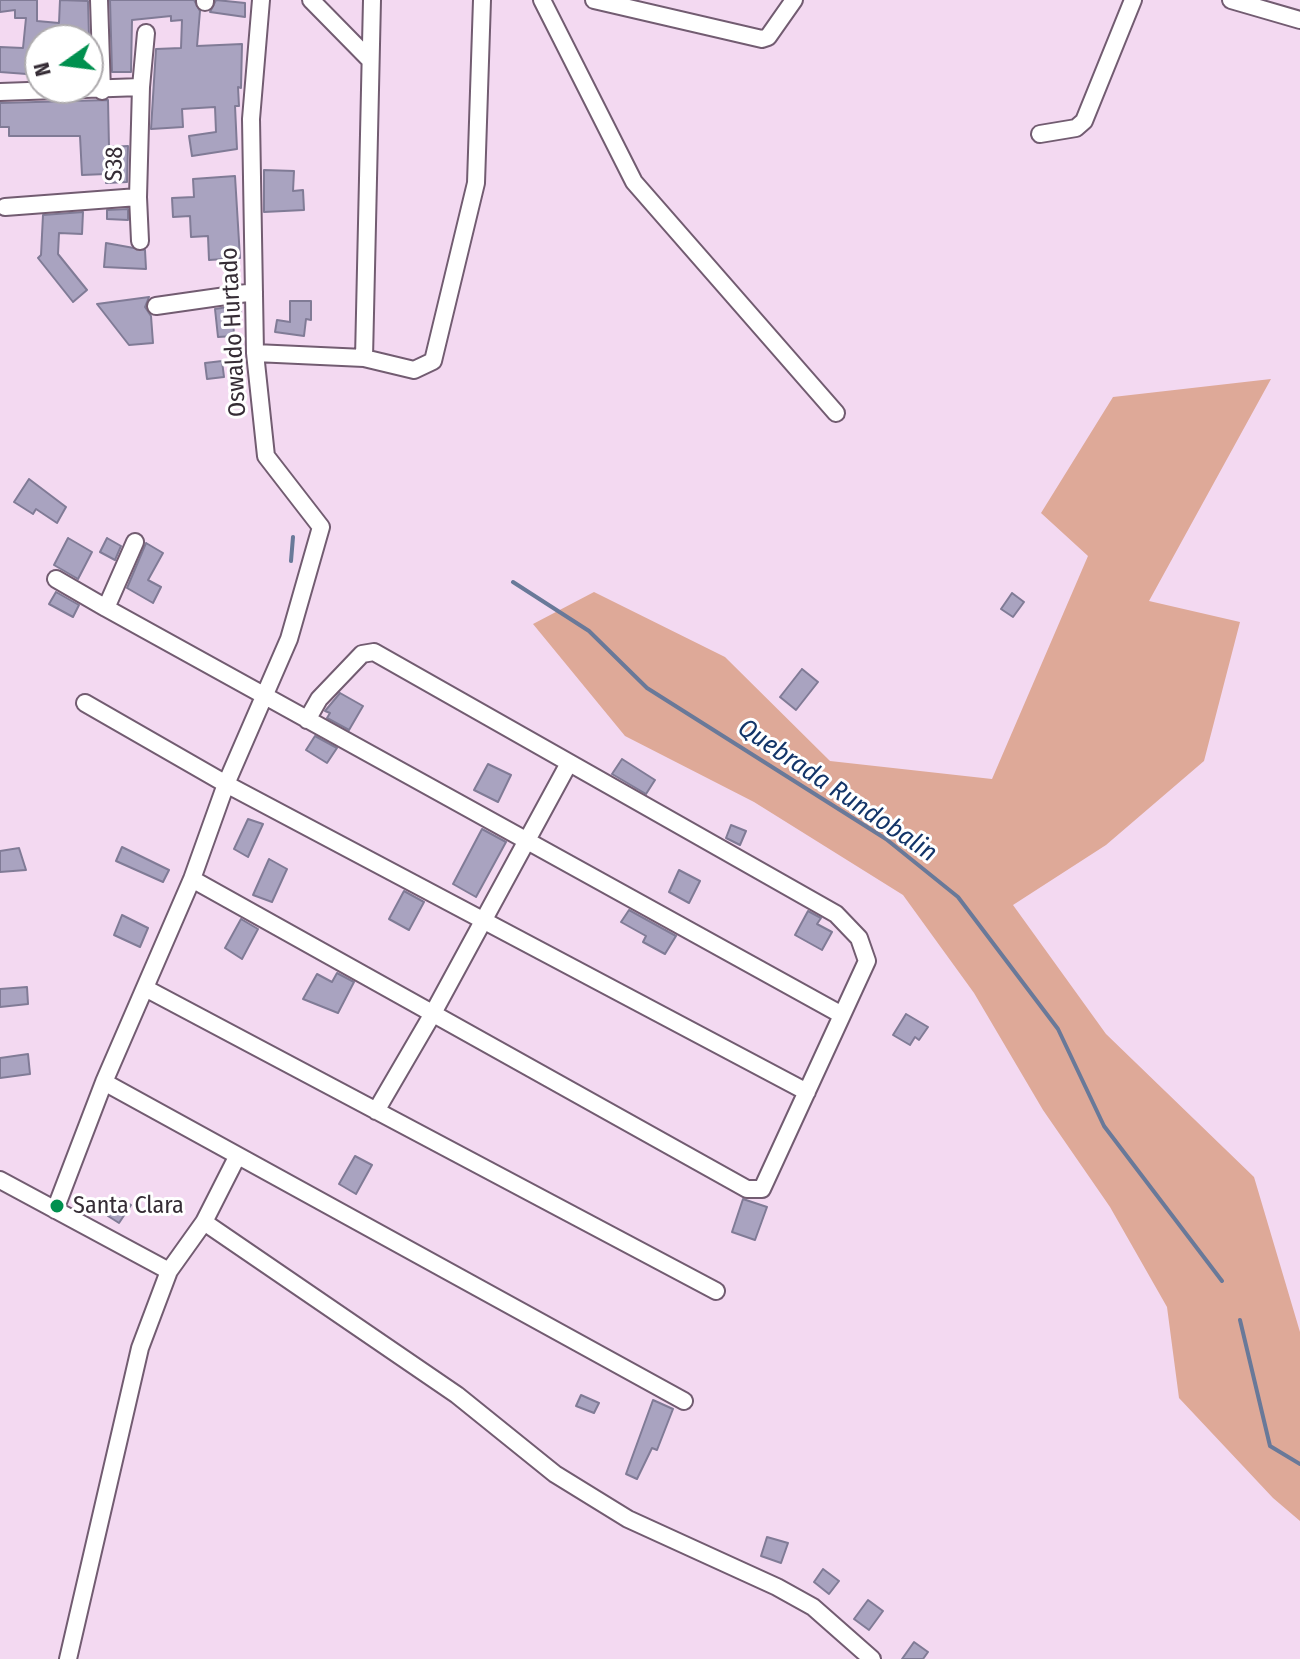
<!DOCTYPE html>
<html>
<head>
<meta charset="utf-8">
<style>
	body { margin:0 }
	#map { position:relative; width:1300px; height:1659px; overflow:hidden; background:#f3d9f1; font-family:"Fira Sans Condensed",sans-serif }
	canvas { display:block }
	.north { position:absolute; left:24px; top:24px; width:80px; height:80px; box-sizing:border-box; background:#fff; border:2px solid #aeabae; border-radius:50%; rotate:256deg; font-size:22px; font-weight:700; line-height:32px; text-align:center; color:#352c35 }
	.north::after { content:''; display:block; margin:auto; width:28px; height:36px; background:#00904f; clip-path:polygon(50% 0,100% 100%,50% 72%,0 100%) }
</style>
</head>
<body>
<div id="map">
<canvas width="1300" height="1659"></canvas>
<div class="north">N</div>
</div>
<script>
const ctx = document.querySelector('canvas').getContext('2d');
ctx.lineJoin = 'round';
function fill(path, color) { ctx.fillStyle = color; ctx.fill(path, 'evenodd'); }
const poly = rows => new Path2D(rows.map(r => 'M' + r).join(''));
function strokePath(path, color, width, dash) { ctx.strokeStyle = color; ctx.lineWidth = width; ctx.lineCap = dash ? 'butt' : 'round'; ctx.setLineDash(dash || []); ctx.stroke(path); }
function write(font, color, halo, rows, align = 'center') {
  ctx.font = font + ' "Fira Sans Condensed",sans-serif'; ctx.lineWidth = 6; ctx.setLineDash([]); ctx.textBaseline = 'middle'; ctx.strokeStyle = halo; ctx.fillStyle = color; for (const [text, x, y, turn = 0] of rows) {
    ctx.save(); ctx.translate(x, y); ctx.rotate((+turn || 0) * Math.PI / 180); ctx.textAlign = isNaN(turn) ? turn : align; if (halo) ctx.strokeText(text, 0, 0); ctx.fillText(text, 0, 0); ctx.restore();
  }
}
const green = poly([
	[1271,379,1149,601,1240,622,1204,761,1106,845,1013,905,1106,1034,1254,1177,1300,1332,1300,1521,1273,1498,1179,1398,1167,1307,1110,1207,1043,1110,974,993,903,895,754,802,625,736,533,624,594,592,725,657,830,761,992,779,1088,556,1041,513,1113,397]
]);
const stream = poly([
	[291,561,293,537],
	[513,582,589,631,647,688,886,839,958,897,1058,1029,1104,1126,1222,1281],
	[1240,1320,1270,1446,1300,1464]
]);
const building = poly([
	[0,0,37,0,37,21,59,23,60,0,88,1,90,73,88,40,40,40,40,75,0,72,0,47,23,48,26,18,15,18,15,10,0,12,0,0],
	[110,0,194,0,200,11,197,46,242,44,241,88,238,87,239,106,235,106,237,149,192,156,189,136,216,132,215,107,182,109,183,127,151,129,156,49,181,48,182,20,171,21,171,16,132,20,131,72,112,72,110,0],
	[216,0,245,3,245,17,210,12,216,0],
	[108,100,109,147,128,146,127,182,106,183,106,174,82,175,80,136,9,136,9,127,0,127,0,103,108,100],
	[264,170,294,171,293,191,303,190,304,210,264,212,264,170],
	[235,176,240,258,209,260,208,236,191,237,190,216,173,217,172,198,194,197,193,179,235,176],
	[128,209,128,220,107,219,107,210,128,209],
	[83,212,82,234,59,233,58,254,87,290,73,302,38,258,41,255,43,215,83,212],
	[106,243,145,250,146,269,104,267,106,243],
	[149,297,145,307,151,316,153,343,129,345,97,304,149,297],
	[290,301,311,301,311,320,306,319,304,336,275,332,277,320,290,322,290,301],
	[240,305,241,317,233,317,234,336,218,337,215,309,240,305],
	[222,361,224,377,207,379,205,363,222,361],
	[29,479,66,507,57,523,36,509,33,514,14,502,29,479],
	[68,538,92,552,78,579,54,565,68,538],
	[107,538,121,546,115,560,100,552,107,538],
	[146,543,163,553,148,580,161,587,153,603,127,588,146,543],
	[56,592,79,605,73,617,49,604,56,592],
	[1012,593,1024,602,1013,617,1001,609,1012,593],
	[802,669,818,682,796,710,780,697,802,669],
	[340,693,363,706,349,730,327,718,330,713,325,711,340,693],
	[315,736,337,748,327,763,306,750,315,736],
	[622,759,655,780,646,794,612,774,622,759],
	[488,764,511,775,498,802,474,790,488,764],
	[248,819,263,824,248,857,234,849,248,819],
	[731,825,746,831,740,845,726,838,731,825],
	[482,829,506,842,476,897,453,884,482,829],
	[122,847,169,870,163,882,116,861,122,847],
	[19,848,26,870,0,872,0,851,19,848],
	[269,859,287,869,272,902,253,895,269,859],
	[679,870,700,881,689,903,669,892,679,870],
	[404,891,424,902,409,930,389,919,404,891],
	[629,910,676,936,665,954,643,942,646,936,621,922,629,910],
	[808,911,821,918,817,924,832,932,822,950,795,935,808,911],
	[122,915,148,928,140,947,114,935,122,915],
	[241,919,258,929,242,959,225,948,241,919],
	[337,973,354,982,338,1013,303,999,317,974,332,982,337,973],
	[27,987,28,1004,0,1007,0,989,27,987],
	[906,1014,928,1027,919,1040,915,1037,910,1045,893,1035,906,1014],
	[28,1054,30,1074,0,1078,0,1058,28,1054],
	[355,1156,372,1165,356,1194,339,1184,355,1156],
	[120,1198,131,1205,119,1223,108,1216,120,1198],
	[743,1199,767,1207,755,1240,732,1232,743,1199],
	[581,1395,599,1403,594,1413,576,1406,581,1395],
	[653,1400,673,1409,657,1450,652,1448,637,1479,626,1474,653,1400],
	[767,1537,788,1543,781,1563,761,1556,767,1537],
	[823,1569,839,1581,829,1594,814,1582,823,1569],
	[868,1600,883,1611,869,1630,854,1619,868,1600],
	[914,1642,928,1652,923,1659,902,1659,914,1642]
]);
const street = poly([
	[99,0,102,91],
	[205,0,205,2],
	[311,0,370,60],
	[542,0,634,182,836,413],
	[594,0,762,39,768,37,794,0],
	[1231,0,1300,20],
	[141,87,146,33],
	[0,92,141,87,138,197,5,207],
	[1040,134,1076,128,1084,121,1133,0],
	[138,197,140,241],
	[156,306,254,292],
	[255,353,364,358,414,370,433,361,476,183,482,0],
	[364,358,372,0],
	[135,542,106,608,842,1015],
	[56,579,106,608],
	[85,703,226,784,807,1092],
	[192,879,747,1189,762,1189,867,961,859,938,836,914,374,652,362,654,319,699,307,720],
	[145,988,716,1291],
	[104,1082,684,1401],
	[376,1111,432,1015,569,763],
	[0,1180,169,1271],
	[55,1210,104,1082,192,879,226,784,289,639,321,527,266,456,255,353,251,119,261,0],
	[204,1222,457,1395,555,1474,628,1519,777,1587,813,1607,872,1659],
	[68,1659,140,1348,169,1271,204,1222,237,1157]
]);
const markers = [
	[57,1206,8,"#00904f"]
];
const streetNames = [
	["S38",115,164,-89],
	["Oswaldo Hurtado",234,332,-93]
];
const poiNames = [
	["Santa Clara",73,1206]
];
const waterNames = [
	["Quebrada Rundobalin",837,791,34]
];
fill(green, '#dea998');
strokePath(stream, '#697999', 4);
fill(building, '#a9a3c0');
strokePath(building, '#807b96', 2);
strokePath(street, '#725c71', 20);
strokePath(street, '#fff', 16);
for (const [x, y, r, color] of markers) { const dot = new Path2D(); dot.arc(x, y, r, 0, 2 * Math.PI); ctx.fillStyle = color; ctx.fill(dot); strokePath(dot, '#fff', 3); }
write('24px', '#352c35', '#fff', streetNames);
write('24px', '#352c35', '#fff', poiNames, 'left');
write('italic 26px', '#133569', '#fff', waterNames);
</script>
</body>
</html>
